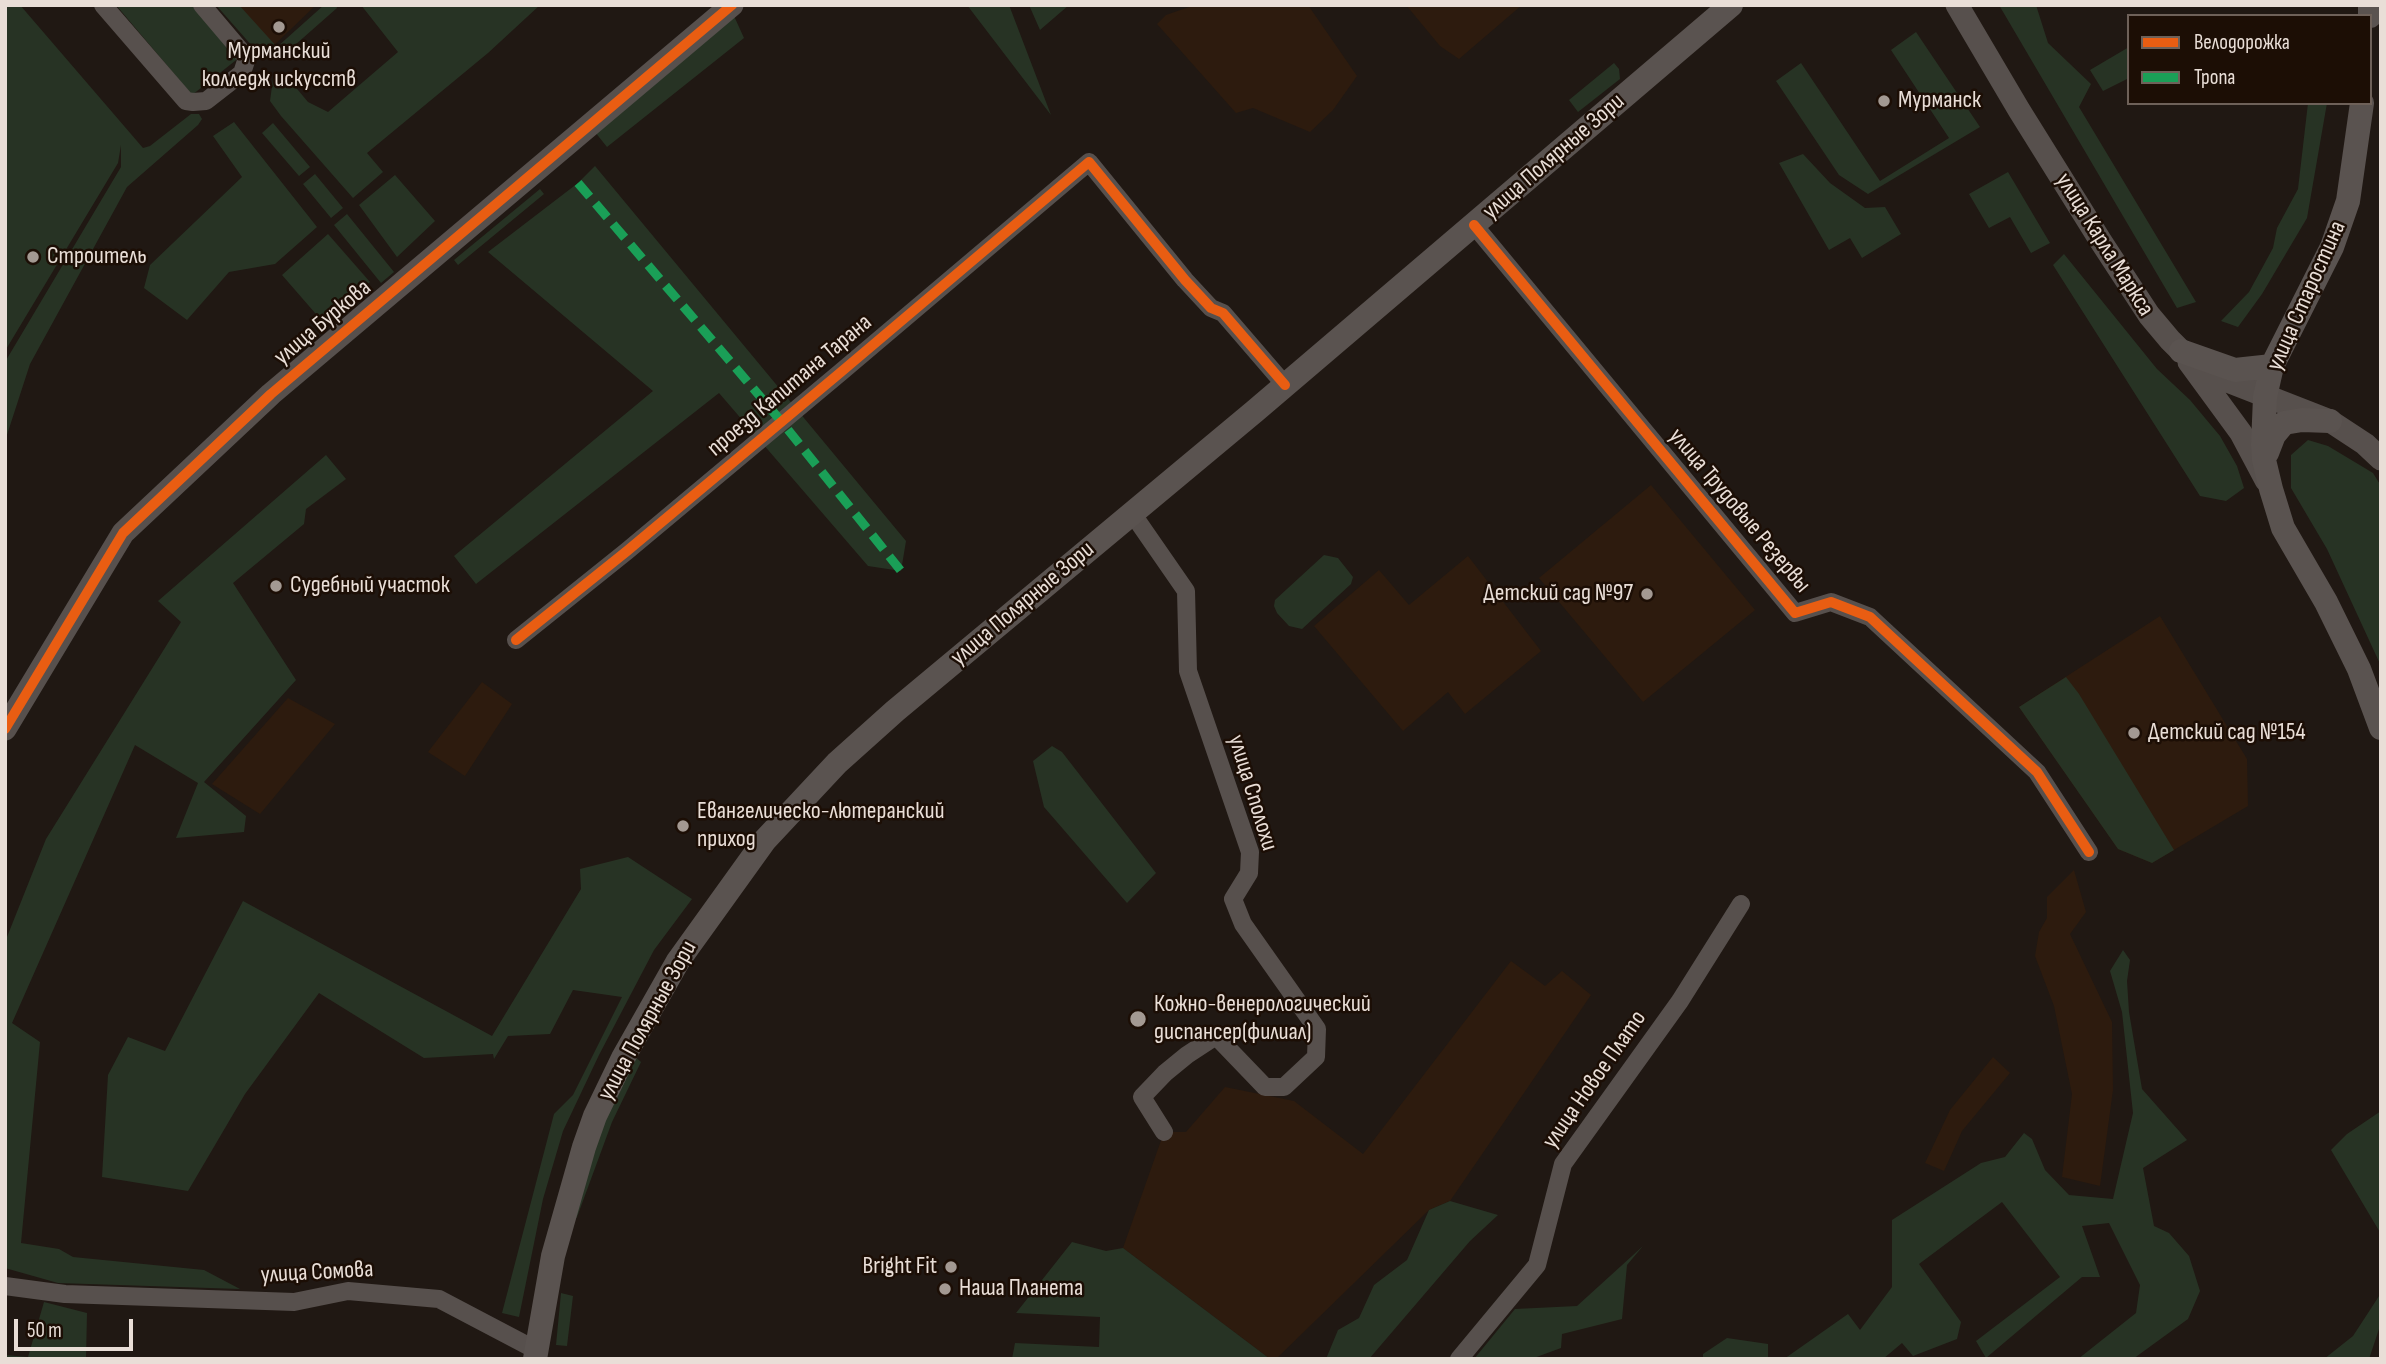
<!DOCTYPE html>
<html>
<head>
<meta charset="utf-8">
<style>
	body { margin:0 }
	#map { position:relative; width:2386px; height:1364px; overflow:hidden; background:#201813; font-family:"Sofia Sans Condensed",sans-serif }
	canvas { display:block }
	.frame { position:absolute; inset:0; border:7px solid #e9ded7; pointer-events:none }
	.legend { position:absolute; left:2127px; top:14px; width:245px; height:91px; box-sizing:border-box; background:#1c0e05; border:2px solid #6e6159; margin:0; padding:9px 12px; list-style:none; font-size:21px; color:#e9ded7 }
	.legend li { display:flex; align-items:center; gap:14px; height:35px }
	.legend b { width:35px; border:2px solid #6e6159 }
	.scale { position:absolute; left:14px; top:1319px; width:119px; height:32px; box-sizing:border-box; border:4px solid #e9ded7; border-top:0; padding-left:9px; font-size:21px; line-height:24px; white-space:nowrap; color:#e9ded7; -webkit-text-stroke:5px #1c0e05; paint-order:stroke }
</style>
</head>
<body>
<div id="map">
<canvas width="2386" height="1364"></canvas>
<div class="frame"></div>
<ul class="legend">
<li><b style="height:9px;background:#e95d12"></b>Велодорожка</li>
<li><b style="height:9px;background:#1a9f57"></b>Тропа</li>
</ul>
<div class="scale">50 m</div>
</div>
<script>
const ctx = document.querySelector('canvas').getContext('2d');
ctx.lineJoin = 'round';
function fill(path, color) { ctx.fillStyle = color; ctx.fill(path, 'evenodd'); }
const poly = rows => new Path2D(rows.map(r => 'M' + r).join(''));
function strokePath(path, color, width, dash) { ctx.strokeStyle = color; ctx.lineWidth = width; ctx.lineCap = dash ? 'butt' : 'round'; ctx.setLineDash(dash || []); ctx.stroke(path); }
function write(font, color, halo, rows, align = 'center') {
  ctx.font = font + ' "Sofia Sans Condensed",sans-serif'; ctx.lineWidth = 5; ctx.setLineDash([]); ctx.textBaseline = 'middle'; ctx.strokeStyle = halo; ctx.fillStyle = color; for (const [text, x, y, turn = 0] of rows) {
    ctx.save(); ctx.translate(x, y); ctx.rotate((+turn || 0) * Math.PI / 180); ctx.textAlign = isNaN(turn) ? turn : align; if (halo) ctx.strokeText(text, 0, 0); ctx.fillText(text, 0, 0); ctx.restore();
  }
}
const built = poly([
	[222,5,316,5,264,55],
	[1195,5,1308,5,1357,76,1333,110,1310,132,1253,108,1236,113,1157,24,1166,15],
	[1406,5,1522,5,1459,59,1440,46],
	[1651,485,1755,610,1643,702,1539,578],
	[1468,556,1541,651,1465,714,1448,692,1403,731,1314,626,1379,570,1409,605],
	[2160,616,2247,759,2248,806,2152,863,2118,849,2019,707],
	[482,682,512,704,465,776,428,752],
	[288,698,335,724,260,814,212,784],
	[2074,870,2086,912,2070,934,2112,1022,2113,1090,2100,1186,2062,1177,2072,1094,2054,1006,2035,956,2039,932,2047,918,2047,897],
	[1511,961,1545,986,1562,971,1591,995,1450,1201,1429,1210,1276,1359,1270,1359,1123,1248,1164,1132,1186,1132,1225,1087,1294,1101,1363,1154],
	[1993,1057,2010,1073,1962,1131,1944,1171,1925,1163,1950,1110]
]);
const green = poly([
	[5,5,20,5,143,148,150,146,191,114,199,114,202,119,198,125,127,187,30,364,5,441,5,362,121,167,121,145,118,163,5,351],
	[116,5,195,5,240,57,192,95],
	[216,5,239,5,277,47,324,5,336,5,337,8,278,60,269,60,260,55],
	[361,5,540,5,488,53,367,153,383,172,353,198,281,116,270,101,273,79,283,72,308,102,328,112,398,52],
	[967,5,1009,5,1051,115],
	[1029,5,1069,5,1040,30],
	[1999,5,2036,5,2048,43,2091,84,2079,107,2196,302,2177,308],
	[734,16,744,38,607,147,595,132],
	[1916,32,1980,127,1868,194,1839,175,1776,81,1801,63,1880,181,1949,138,1891,50],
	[2129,47,2129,78,2103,91,2090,70],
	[1614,63,1619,69,1620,79,1578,112,1569,100],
	[2308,103,2327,103,2307,218,2262,294,2238,327,2221,321,2249,292,2273,248,2277,228,2298,189],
	[234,122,317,227,275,264,229,272,187,320,144,288,150,265,242,177,213,136],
	[273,123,310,167,299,176,262,133],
	[1803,154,1830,183,1865,208,1885,207,1901,234,1862,258,1850,238,1829,250,1779,163],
	[595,166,906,541,901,571,868,566,719,393,476,584,454,556,653,391,488,252,578,183],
	[2008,172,2050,243,2031,253,2010,217,1989,228,1969,194],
	[315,174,343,208,331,218,303,184],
	[395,175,435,221,397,257,359,205],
	[540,189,544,194,458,265,454,260],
	[347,214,394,272,381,283,334,225],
	[328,234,370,282,322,321,282,275],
	[2064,254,2157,369,2190,400,2220,436,2237,466,2244,488,2226,501,2200,496,2053,265],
	[2308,440,2328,446,2373,473,2381,486,2381,666,2327,549,2291,488,2291,455],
	[326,455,346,479,306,509,304,524,233,583,296,680,204,782,246,816,244,832,176,838,198,783,135,745,12,1023,40,1042,21,1243,59,1249,73,1257,204,1270,240,1289,58,1283,5,1268,5,942,46,839,181,622,158,601],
	[1324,555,1338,558,1353,577,1351,584,1302,629,1289,626,1277,613,1274,606,1275,600],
	[2066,677,2079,694,2174,850,2152,863,2118,849,2019,707],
	[1052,746,1062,752,1156,873,1127,903,1044,807,1033,761],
	[628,857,692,899,654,950,599,1055,563,1131,543,1199,519,1317,502,1313,554,1114,573,1095,622,997,573,990,550,1034,508,1036,494,1059,493,1054,424,1058,319,993,245,1094,188,1191,102,1177,108,1075,128,1037,165,1051,243,901,492,1036,581,889,580,869],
	[2123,950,2130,960,2127,981,2129,1012,2142,1089,2187,1140,2143,1168,2154,1226,2169,1233,2189,1256,2200,1291,2188,1319,2133,1359,2078,1359,2136,1313,2140,1285,2109,1223,2082,1226,2100,1277,2082,1277,1986,1358,1976,1341,2060,1277,2002,1202,1919,1264,1961,1322,1957,1339,1913,1356,1902,1343,1883,1359,1784,1359,1848,1314,1860,1330,1892,1287,1892,1220,1981,1163,2005,1157,2024,1133,2032,1139,2045,1170,2069,1195,2113,1199,2133,1113,2122,1012,2110,971],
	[630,1052,641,1062,612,1122,577,1217,558,1242],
	[2381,1111,2381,1234,2331,1150,2347,1134],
	[1450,1201,1498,1215,1470,1241,1369,1359,1326,1359,1338,1330,1359,1318,1374,1285,1407,1260,1429,1210],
	[1072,1242,1106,1251,1123,1248,1270,1359,1012,1359,1015,1343,1099,1347,1100,1317,1016,1313],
	[1643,1246,1627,1265,1622,1319,1562,1334,1561,1348,1531,1359,1474,1359,1515,1309,1577,1306],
	[561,1293,573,1296,567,1346,556,1345],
	[2381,1293,2381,1323,2369,1359,2324,1359,2353,1336],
	[44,1302,87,1313,86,1359,5,1359,5,1355,28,1357],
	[1727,1338,1768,1344,1768,1359,1703,1359,1703,1354]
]);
const minor = poly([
	[103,5,186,101,193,102,206,101,242,73,247,58,202,5],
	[1474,225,1795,613,1831,602,1870,617,2037,772,2089,852],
	[1132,513,1186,591,1188,671,1250,852,1249,873,1233,899,1243,924,1317,1029,1316,1057,1284,1087,1265,1087,1216,1036,1187,1055,1165,1073,1142,1097,1164,1132],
	[516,640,627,551,841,372,1089,162,1185,280,1211,308,1223,313,1285,385],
	[5,1286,65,1294,294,1302,348,1291,439,1299,536,1350],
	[1459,1359,1537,1265,1563,1164,1680,1001,1741,904]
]);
const tertiary = poly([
	[1957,5,2019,110,2100,240,2149,315,2170,340,2181,351,2225,380,2330,421,2365,444,2381,459],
	[2189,362,2241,433,2266,480],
	[5,729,123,533,271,394,732,5]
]);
const secondary = poly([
	[2370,16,2370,5],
	[2362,103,2348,201,2332,247,2272,366,2265,397,2263,445,2264,460,2271,489,2283,528,2326,602,2359,669,2381,728],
	[2181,351,2235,370,2272,366],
	[2267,453,2274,435,2284,423,2302,420,2330,421],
	[535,1359,553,1256,584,1147,595,1116,623,1058,678,961,765,840,837,763,895,711,1255,411,1731,5]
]);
const quiet = poly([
	[578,183,781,421,901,571]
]);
const cycleway = poly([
	[1474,225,1795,613,1831,602,1870,617,2037,772,2089,852],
	[516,640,627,551,841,372,1089,162,1185,280,1211,308,1223,313,1285,385],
	[5,729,123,533,271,394,732,5]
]);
const markers = [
	[279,27,7,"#a39992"],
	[1884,101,7,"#a39992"],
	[33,257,7,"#a39992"],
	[276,586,7,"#a39992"],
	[1647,594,7,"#a39992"],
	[2134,733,7,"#a39992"],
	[683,826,7,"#a39992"],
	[1138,1019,9,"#a39992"],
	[951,1267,7,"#a39992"],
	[945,1289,7,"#a39992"]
];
const poiNames = [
	["Мурманский",279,52,"center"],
	["колледж искусств",279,80,"center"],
	["Мурманск",1898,101],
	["Строитель",47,257],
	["Судебный участок",290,586],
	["Детский сад №97",1633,594,"right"],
	["Детский сад №154",2148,733],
	["Евангелическо-лютеранский",697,812],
	["приход",697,840],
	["Кожно-венерологический",1154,1005],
	["диспансер(филиал)",1154,1033],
	["Bright Fit",937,1267,"right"],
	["Наша Планета",959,1289]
];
const streetNames = [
	["улица Полярные Зори",1554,157,-41],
	["улица Карла Маркса",2104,245,58],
	["улица Старостина",2307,296,-66],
	["улица Буркова",323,323,-40],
	["проезд Капитана Тарана",790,386,-40],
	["улица Трудовые Резервы",1739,511,50],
	["улица Полярные Зори",1023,604,-40],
	["улица Сполохи",1252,793,73],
	["улица Полярные Зори",648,1021,-61],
	["улица Новое Плато",1595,1080,-55],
	["улица Сомова",317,1273,-3]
];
fill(built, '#2d1b0e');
fill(green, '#273324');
strokePath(minor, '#57504d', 18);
strokePath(tertiary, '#57504d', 23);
strokePath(secondary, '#5a5350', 24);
strokePath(quiet, '#1a9f57', 9, [18, 9]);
strokePath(cycleway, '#e95d12', 10);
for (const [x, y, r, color] of markers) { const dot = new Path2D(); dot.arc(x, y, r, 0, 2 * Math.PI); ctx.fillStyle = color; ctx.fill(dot); strokePath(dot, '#1c0e05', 2.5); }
write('24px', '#e9ded7', '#1c0e05', poiNames, 'left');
write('24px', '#e9ded7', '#1c0e05', streetNames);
</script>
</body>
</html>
